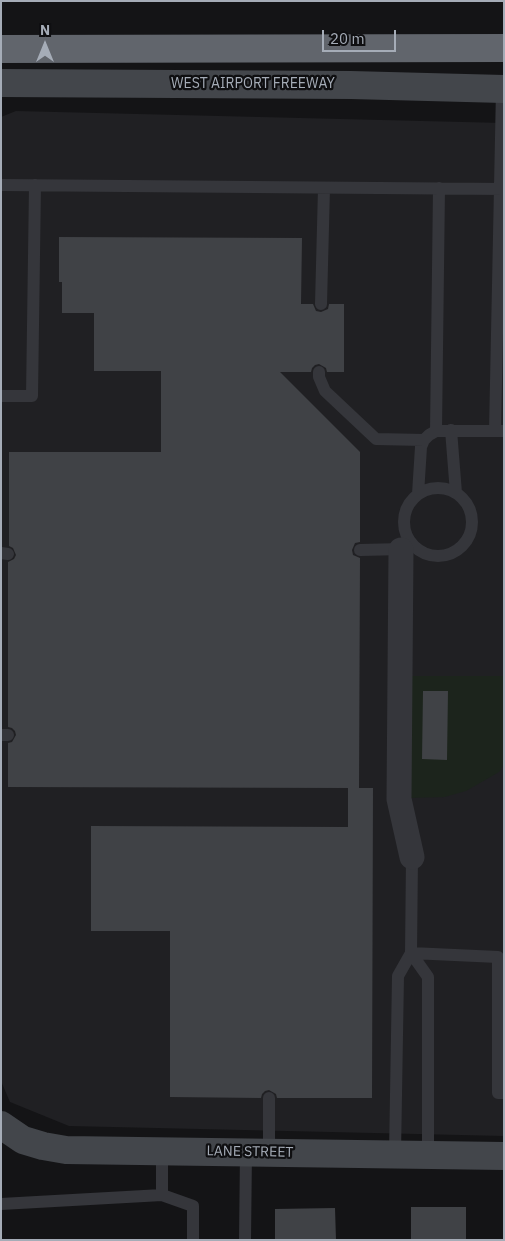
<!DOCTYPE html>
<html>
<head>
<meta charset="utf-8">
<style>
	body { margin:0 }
	#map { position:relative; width:505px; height:1241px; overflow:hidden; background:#141416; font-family:"IBM Plex Sans",sans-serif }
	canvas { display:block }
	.frame { position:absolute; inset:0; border:2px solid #a5acb7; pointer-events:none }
	.north { position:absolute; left:20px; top:20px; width:50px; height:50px; -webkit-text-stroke:4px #0f0f11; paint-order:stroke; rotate:0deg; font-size:14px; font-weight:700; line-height:20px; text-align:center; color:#a5acb7 }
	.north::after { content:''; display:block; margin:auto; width:18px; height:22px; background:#a5acb7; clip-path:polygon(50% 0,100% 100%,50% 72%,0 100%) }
	.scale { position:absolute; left:322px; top:30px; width:74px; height:22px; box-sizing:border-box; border:2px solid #a5acb7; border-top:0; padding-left:6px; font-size:15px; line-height:18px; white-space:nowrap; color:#a5acb7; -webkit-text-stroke:4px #0f0f11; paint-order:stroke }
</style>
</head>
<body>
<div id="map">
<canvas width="505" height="1241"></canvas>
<div class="frame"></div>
<div class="north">N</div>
<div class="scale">20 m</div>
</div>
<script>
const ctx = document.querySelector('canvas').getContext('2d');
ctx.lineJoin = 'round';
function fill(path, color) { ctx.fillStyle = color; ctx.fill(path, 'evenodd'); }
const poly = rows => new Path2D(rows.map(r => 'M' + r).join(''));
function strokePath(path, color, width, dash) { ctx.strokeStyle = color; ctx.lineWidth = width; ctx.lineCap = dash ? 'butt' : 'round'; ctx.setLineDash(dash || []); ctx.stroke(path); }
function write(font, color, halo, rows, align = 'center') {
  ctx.font = font + ' "IBM Plex Sans",sans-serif'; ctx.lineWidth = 4.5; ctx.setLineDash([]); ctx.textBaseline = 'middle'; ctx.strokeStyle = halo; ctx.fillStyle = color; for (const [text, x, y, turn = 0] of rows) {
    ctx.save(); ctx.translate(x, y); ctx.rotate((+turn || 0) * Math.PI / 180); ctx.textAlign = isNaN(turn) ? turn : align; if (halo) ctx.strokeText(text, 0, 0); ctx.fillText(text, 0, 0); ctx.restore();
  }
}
const built = poly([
	[16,111,504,123,504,1136,69,1126,10,1102,1,1081,1,117]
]);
const green = poly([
	[412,676,504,676,504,765,499,772,466,791,445,797,409,798]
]);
const building = poly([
	[59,237,302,238,301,304,313,304,316,311,321,312,328,309,329,304,344,304,344,372,327,372,326,368,319,364,315,365,312,368,311,372,280,372,360,452,360,542,355,543,352,550,353,555,360,558,359,788,373,788,372,1098,277,1098,276,1094,269,1090,265,1091,262,1094,261,1098,170,1097,170,931,91,931,91,826,348,827,348,788,8,787,8,743,12,742,16,735,15,731,12,728,8,727,8,562,14,559,16,555,13,548,9,546,9,452,161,452,161,371,94,371,94,313,62,313,62,282,59,282],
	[423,691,448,691,447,760,422,759],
	[411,1207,466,1207,466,1240,411,1240],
	[335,1208,336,1240,275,1240,275,1209]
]);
const lane = poly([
	[1,185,504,189],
	[321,304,324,188],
	[319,372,319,377,325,391,376,439,424,440],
	[1,396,32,396,35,185],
	[451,430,456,493],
	[436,431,439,188],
	[495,431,502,89],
	'404 522a34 34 0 1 1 68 0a34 34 0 1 1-68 0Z',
	[418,494,421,447,424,440,429,435,436,431,504,431],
	[360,550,404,549],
	[1,553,8,554],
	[1,735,8,735],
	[411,953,498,957,498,1093,504,1093],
	[411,953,428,977,428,1154],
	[269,1098,269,1152],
	[162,1151,162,1195],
	[395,1154,398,976,411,953,412,857],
	[1,1204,162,1195,193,1206,193,1240],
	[245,1240,246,1152]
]);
const street = poly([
	[401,550,399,799,412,857]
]);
const secondary = poly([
	[1,83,351,85,504,89],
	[1,1125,23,1140,43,1146,66,1150,504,1156]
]);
const highway = poly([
	[1,49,504,48]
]);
const streetNames = [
	["WEST AIRPORT FREEWAY",253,84],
	["LANE STREET",250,1152,1]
];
fill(built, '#202023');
fill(green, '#1c241c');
fill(building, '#404246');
strokePath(lane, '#35363b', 12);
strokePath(street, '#35363b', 25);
strokePath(secondary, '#43464b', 28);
strokePath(highway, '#61656c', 28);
write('14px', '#a5acb7', '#0f0f11', streetNames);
</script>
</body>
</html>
